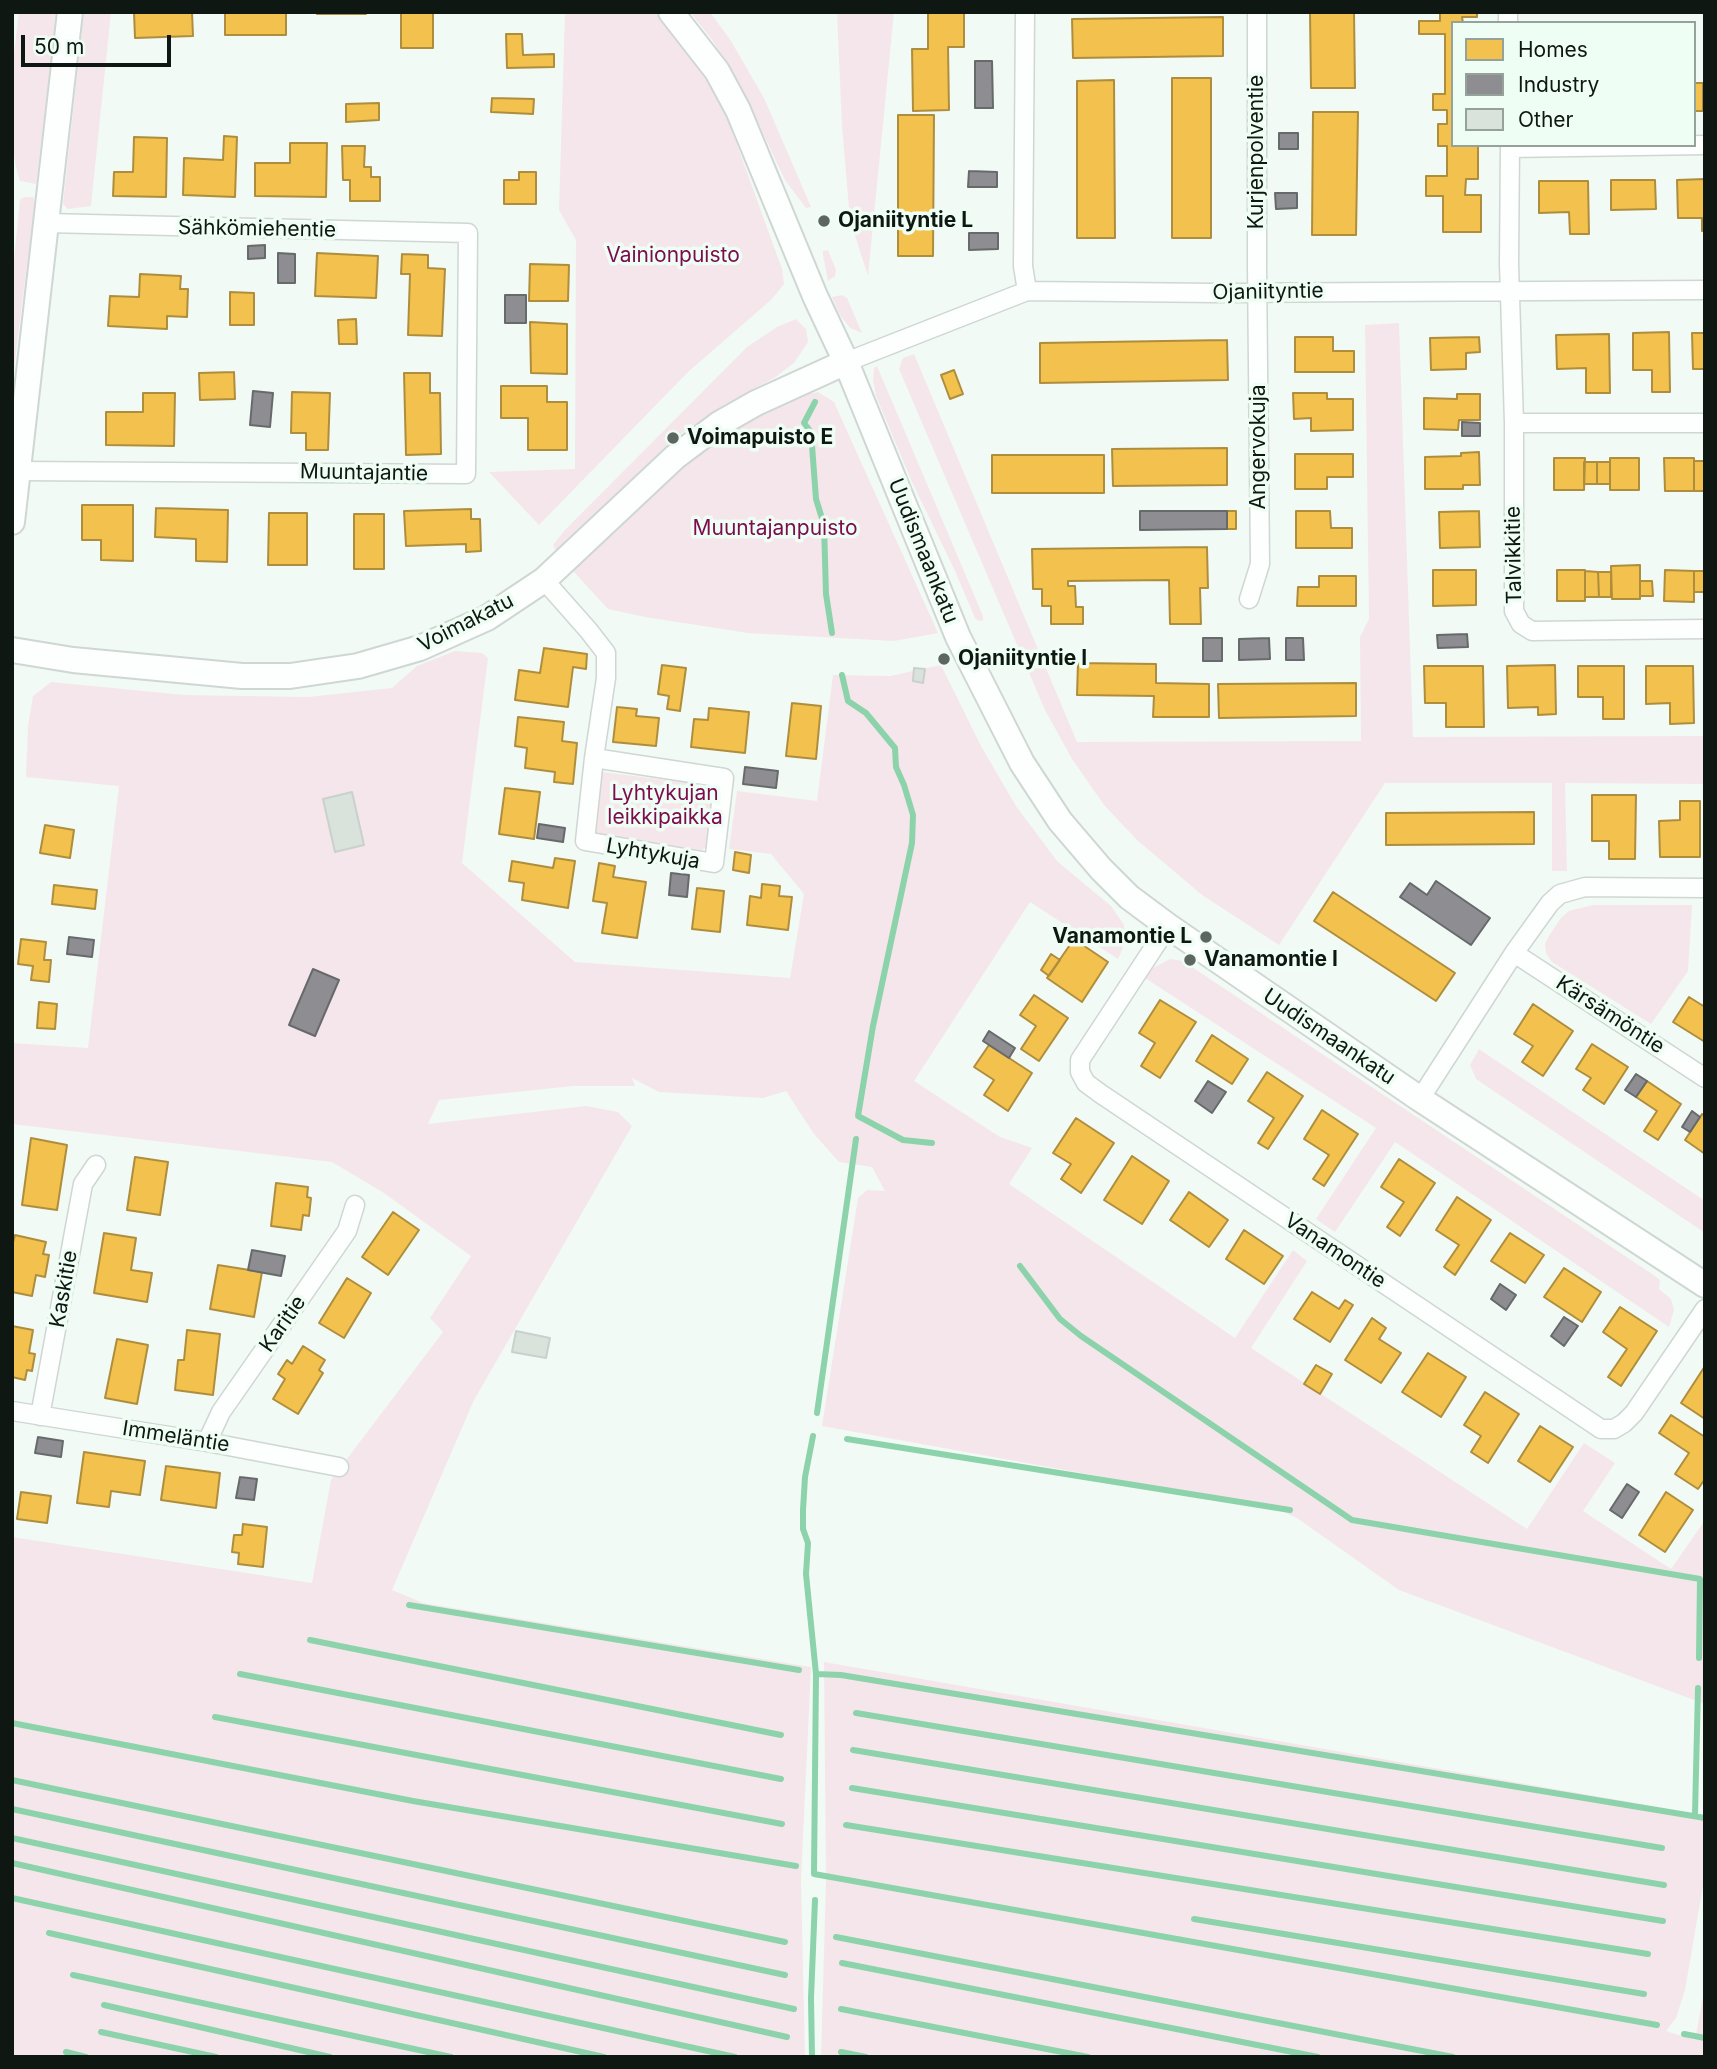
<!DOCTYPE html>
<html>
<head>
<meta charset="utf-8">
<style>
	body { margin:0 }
	#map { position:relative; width:1717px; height:2069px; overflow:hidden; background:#f2faf5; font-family:Inter,sans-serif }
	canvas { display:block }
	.frame { position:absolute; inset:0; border:14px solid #0e1711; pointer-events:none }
	.legend { position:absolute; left:1451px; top:21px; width:245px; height:126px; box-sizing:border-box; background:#effef4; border:2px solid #95a299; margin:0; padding:9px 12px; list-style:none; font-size:21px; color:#0e1711 }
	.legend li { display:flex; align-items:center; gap:14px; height:35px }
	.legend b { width:35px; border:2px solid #95a299 }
	.scale { position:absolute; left:21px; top:35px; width:150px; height:32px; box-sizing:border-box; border:4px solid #0e1711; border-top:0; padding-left:9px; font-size:21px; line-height:24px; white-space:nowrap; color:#0e1711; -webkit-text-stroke:5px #effef4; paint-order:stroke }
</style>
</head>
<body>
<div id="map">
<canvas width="1717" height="2069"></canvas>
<div class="frame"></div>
<ul class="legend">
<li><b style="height:19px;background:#f2c14e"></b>Homes</li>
<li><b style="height:19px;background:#8d8d92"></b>Industry</li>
<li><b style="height:19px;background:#dae2dc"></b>Other</li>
</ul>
<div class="scale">50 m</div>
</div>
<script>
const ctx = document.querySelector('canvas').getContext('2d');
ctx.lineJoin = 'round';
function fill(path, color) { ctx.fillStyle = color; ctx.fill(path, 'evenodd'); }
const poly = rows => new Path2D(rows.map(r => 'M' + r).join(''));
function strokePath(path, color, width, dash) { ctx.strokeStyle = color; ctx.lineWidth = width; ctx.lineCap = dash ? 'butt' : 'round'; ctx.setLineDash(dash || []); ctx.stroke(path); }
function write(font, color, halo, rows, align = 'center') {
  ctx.font = font + ' Inter,sans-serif'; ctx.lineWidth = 7; ctx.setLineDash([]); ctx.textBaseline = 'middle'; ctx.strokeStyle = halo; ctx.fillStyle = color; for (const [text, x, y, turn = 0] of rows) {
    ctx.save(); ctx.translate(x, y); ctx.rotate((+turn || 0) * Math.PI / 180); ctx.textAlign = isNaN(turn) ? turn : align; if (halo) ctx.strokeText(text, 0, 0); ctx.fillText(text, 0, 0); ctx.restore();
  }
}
const green = poly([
	[19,12,57,12,36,184,20,181,16,167,12,142,12,71],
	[84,12,111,12,91,206,68,209,63,204,64,194],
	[565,12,655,12,676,36,707,81,728,120,782,269,784,284,772,299,688,372,539,525,489,472,575,469,576,240,559,210],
	[690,12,710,12,731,41,764,98,811,207,806,208,785,180,743,91,713,41],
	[837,12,894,12,868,276,850,220,842,126],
	[26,197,33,197,35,201,12,384,12,282,20,199],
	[828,250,836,270,835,276,828,281,823,255,823,251],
	[842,295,847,298,862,333,850,328,840,315,832,297],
	[796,319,806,329,808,342,794,363,774,378,724,405,682,433,660,452,561,548,557,551,555,549,553,545,565,530,747,347,777,327],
	[1399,323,1413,737,1705,736,1705,784,1565,783,1567,871,1552,871,1552,783,1385,783,1279,945,1202,895,1137,840,1104,805,1072,759,1045,710,899,369,903,358,914,354,1077,742,1361,741,1360,637,1369,619,1365,325],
	[877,366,983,616,983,620,979,621,975,618,955,571,912,482,876,396,873,380,874,368],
	[818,392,834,402,938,633,894,641,748,633,645,617,608,609,573,571,671,476,718,440,761,412,795,397],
	[455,651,482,653,488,658,462,863,575,962,790,978,804,894,771,854,729,849,737,791,817,801,833,675,890,676,941,665,981,746,1016,806,1057,861,1111,906,1124,925,1125,943,1118,959,1030,902,914,1081,1000,1137,1032,1148,1009,1184,1235,1338,1293,1250,1307,1261,1251,1348,1527,1529,1584,1443,1615,1463,1583,1511,1671,1569,1705,1520,1705,1704,1399,1590,1297,1518,1275,1508,822,1426,858,1198,867,1190,885,1191,872,1167,839,1162,814,1134,786,1091,763,1098,659,1092,632,1078,635,1086,573,1086,439,1100,428,1124,586,1106,618,1112,632,1126,474,1400,392,1590,423,1603,811,1667,801,1879,805,2057,12,2057,12,1537,312,1583,331,1480,443,1332,430,1318,471,1256,384,1193,332,1162,12,1124,12,1043,88,1048,119,786,26,777,28,726,33,696,51,682,184,695,308,697,392,688,417,666],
	[602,772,713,786,715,789,708,846,702,850,595,836,593,832],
	[1593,905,1692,905,1688,971,1651,1024,1552,962,1546,953,1545,944,1549,936,1561,918,1569,911],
	[1170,959,1183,961,1652,1274,1660,1280,1659,1289,1671,1299,1674,1310,1669,1327,1395,1142,1335,1232,1316,1219,1376,1128,1145,978,1153,968],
	[1479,1049,1705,1201,1705,1233,1476,1079,1470,1065],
	[824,1662,1693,1813,1705,1822,1705,1874,1685,1990,1676,2018,1666,2031,1695,2040,1705,1986,1705,2057,821,2057,826,1881]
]);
const homes = poly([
	[134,12,192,12,193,36,135,38,134,12],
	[225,12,286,12,286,35,225,35,225,12],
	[317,12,366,12,366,14,317,14,317,12],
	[401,12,433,12,433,48,401,48,401,12],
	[928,12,964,12,964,47,948,47,949,110,913,111,912,49,928,49,928,12],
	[1310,12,1354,12,1355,88,1311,88,1310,12],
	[1440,12,1477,12,1477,17,1462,17,1463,23,1453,23,1453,145,1478,146,1478,179,1466,179,1465,195,1481,195,1481,232,1443,232,1443,196,1426,196,1426,176,1447,176,1447,146,1438,146,1438,124,1447,124,1447,110,1433,110,1433,94,1445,94,1445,34,1419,34,1419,21,1440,21,1440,12],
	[1223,17,1223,56,1073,58,1072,19,1223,17],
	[506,34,522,34,523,55,554,54,554,67,507,68,506,34],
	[1172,78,1211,78,1211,238,1172,238,1172,78],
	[1114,80,1115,238,1077,238,1077,81,1114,80],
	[1694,83,1703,83,1703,111,1694,111,1694,83],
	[1703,83,1705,83,1705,111,1703,111,1703,83],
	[492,98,534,99,533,114,491,112,492,98],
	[379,103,379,120,346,122,346,104,379,103],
	[1313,112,1358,112,1356,235,1312,235,1313,112],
	[898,115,934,115,933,256,898,256,898,115],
	[224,136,237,137,235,197,183,195,184,158,223,160,224,136],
	[134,137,167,138,166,197,113,196,114,172,133,172,134,137],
	[290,143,327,143,326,197,255,196,255,163,290,163,290,143],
	[342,146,365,146,364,167,371,167,371,177,380,177,380,201,350,201,350,180,343,180,342,146],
	[519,172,536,172,536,204,504,204,504,180,519,180,519,172],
	[1705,179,1705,231,1702,231,1702,218,1678,218,1677,180,1705,179],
	[1611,180,1655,180,1656,209,1611,210,1611,180],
	[1539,181,1588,181,1589,234,1570,234,1569,212,1539,213,1539,181],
	[317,253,378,256,376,298,315,296,317,253],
	[402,254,428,255,428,268,445,269,442,336,408,335,410,274,401,274,402,254],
	[530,264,569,265,568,301,529,301,530,264],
	[140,274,181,276,180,289,188,289,187,317,167,316,167,329,108,326,110,296,139,297,140,274],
	[230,292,254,293,254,325,230,325,230,292],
	[356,319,357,344,339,344,338,320,356,319],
	[530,322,567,324,567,374,531,373,530,322],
	[1669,332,1670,392,1652,392,1652,370,1633,370,1633,333,1669,332],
	[1692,333,1705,333,1705,369,1693,369,1692,333],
	[1609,334,1610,393,1586,393,1586,368,1557,369,1556,335,1609,334],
	[1295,337,1333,337,1333,351,1354,351,1354,372,1295,372,1295,337],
	[1479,337,1480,352,1466,353,1466,369,1431,370,1430,338,1479,337],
	[1227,340,1228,380,1040,383,1040,343,1227,340],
	[954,370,963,394,950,399,941,375,954,370],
	[234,372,235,399,200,400,199,373,234,372],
	[404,373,430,373,430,393,440,393,441,454,406,455,404,373],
	[501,386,547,386,547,402,567,402,567,450,528,450,528,418,501,418,501,386],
	[292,392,330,393,328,450,306,450,306,433,291,433,292,392],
	[143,393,175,393,174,446,106,445,106,412,143,412,143,393],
	[1293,393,1327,393,1327,399,1353,399,1353,430,1311,431,1311,418,1294,419,1293,393],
	[1457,394,1480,394,1480,420,1459,420,1458,430,1424,429,1424,398,1457,399,1457,394],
	[1227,448,1227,485,1113,486,1112,449,1227,448],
	[1479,452,1480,485,1463,485,1463,489,1425,489,1425,457,1461,456,1461,453,1479,452],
	[1295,454,1353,454,1353,477,1327,477,1327,489,1295,489,1295,454],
	[992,455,1104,455,1104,493,992,493,992,455],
	[1554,458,1585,458,1584,490,1554,490,1554,458],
	[1610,458,1639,458,1639,490,1610,490,1610,458],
	[1664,458,1694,458,1694,491,1665,491,1664,458],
	[1694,461,1705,461,1705,491,1694,491,1694,461],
	[1584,462,1597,462,1597,484,1584,484,1584,462],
	[1597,462,1610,462,1610,484,1597,484,1597,462],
	[82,505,133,505,133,561,101,560,101,540,82,540,82,505],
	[156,508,228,510,227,562,196,561,196,539,155,537,156,508],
	[471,509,471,519,480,519,481,551,466,552,466,544,406,546,404,511,471,509],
	[1227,511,1236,511,1236,529,1227,529,1227,511],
	[1296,511,1330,511,1331,528,1352,528,1352,548,1296,548,1296,511],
	[1479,511,1480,547,1440,548,1439,512,1479,511],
	[269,513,307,513,307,565,268,565,269,513],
	[354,514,384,514,384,569,354,569,354,514],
	[1207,547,1208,588,1200,588,1201,624,1170,624,1169,580,1068,581,1068,586,1075,586,1076,607,1083,607,1083,624,1051,624,1051,606,1042,606,1042,589,1033,589,1032,549,1207,547],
	[1640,565,1640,599,1612,599,1611,566,1640,565],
	[1433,570,1476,570,1476,605,1433,606,1433,570],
	[1557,570,1585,570,1585,601,1557,601,1557,570],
	[1665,570,1694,571,1694,602,1664,601,1665,570],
	[1585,571,1598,572,1599,597,1585,597,1585,571],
	[1694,571,1705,571,1705,592,1694,592,1694,571],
	[1598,572,1611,572,1611,597,1599,597,1598,572],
	[1319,576,1356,576,1356,606,1297,606,1298,587,1319,587,1319,576],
	[1640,581,1652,581,1653,596,1640,596,1640,581],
	[544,648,587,654,586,669,573,667,568,707,515,700,519,670,540,673,544,648],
	[1078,663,1156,664,1156,683,1209,684,1209,717,1153,717,1154,696,1077,695,1078,663],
	[662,665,686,668,680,711,667,709,669,696,658,694,662,665],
	[1555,665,1556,714,1538,715,1538,707,1508,708,1507,666,1555,665],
	[1424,666,1483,666,1484,727,1446,727,1446,703,1425,703,1424,666],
	[1578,666,1624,666,1624,719,1603,719,1603,697,1578,697,1578,666],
	[1646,666,1693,666,1694,723,1670,724,1670,703,1646,704,1646,666],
	[1356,683,1356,716,1219,718,1218,684,1356,683],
	[792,703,821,706,816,759,786,756,792,703],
	[617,707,637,709,636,716,659,718,656,746,613,742,617,707],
	[709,708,749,712,745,753,691,747,694,719,708,720,709,708],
	[518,717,564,722,562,741,577,743,573,784,554,782,555,772,525,768,527,748,515,746,518,717],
	[505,788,540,792,534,839,499,834,505,788],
	[1592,795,1636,795,1635,859,1609,859,1609,841,1592,841,1592,795],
	[1680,801,1700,801,1700,857,1660,857,1659,821,1680,820,1680,801],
	[1534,812,1534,844,1386,845,1386,813,1534,812],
	[45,825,74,830,70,858,40,853,45,825],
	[735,852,751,855,749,873,733,870,735,852],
	[555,858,575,861,568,908,522,900,524,883,509,881,512,861,553,868,555,858],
	[599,863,615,866,613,877,646,882,637,938,602,933,607,903,593,901,599,863],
	[762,884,780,886,779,896,792,897,788,930,747,925,750,896,761,898,762,884],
	[54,885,97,890,95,909,52,904,54,885],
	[697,888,724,891,720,932,692,929,697,888],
	[1333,892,1455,973,1436,1001,1314,921,1333,892],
	[21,939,46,942,44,960,51,960,49,982,31,980,33,966,18,964,21,939],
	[1074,939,1108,962,1082,1002,1047,978,1074,939],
	[1051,954,1060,960,1049,976,1041,970,1051,954],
	[1034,995,1068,1018,1039,1061,1021,1049,1036,1026,1020,1015,1034,995],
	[1689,997,1705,1007,1705,1042,1673,1022,1689,997],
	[1160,1000,1196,1022,1160,1078,1141,1066,1155,1043,1139,1033,1160,1000],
	[39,1002,57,1004,55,1029,37,1028,39,1002],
	[1533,1004,1573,1031,1543,1076,1522,1062,1533,1046,1514,1034,1533,1004],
	[1212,1035,1248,1059,1232,1084,1196,1061,1212,1035],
	[1592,1044,1628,1067,1604,1104,1583,1090,1591,1078,1576,1069,1592,1044],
	[989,1045,1032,1073,1008,1111,984,1095,994,1080,974,1067,989,1045],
	[1267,1072,1303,1096,1268,1149,1258,1143,1274,1118,1248,1101,1267,1072],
	[1647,1081,1681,1104,1658,1140,1644,1131,1657,1111,1636,1097,1647,1081],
	[1322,1110,1358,1134,1324,1186,1313,1179,1329,1155,1304,1139,1322,1110],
	[1702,1114,1705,1116,1705,1154,1685,1140,1702,1114],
	[1076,1118,1114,1143,1081,1193,1061,1179,1071,1164,1053,1153,1076,1118],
	[31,1138,67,1145,57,1210,22,1205,31,1138],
	[1132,1156,1169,1181,1142,1224,1104,1200,1132,1156],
	[135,1157,168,1162,160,1215,127,1210,135,1157],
	[1399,1159,1435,1183,1400,1236,1387,1227,1404,1202,1381,1187,1399,1159],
	[276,1183,308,1187,307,1197,311,1198,309,1216,303,1215,301,1230,271,1226,276,1183],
	[1189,1192,1228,1220,1209,1247,1170,1220,1189,1192],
	[1457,1197,1491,1220,1455,1275,1444,1267,1459,1245,1436,1230,1457,1197],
	[393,1212,419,1230,388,1275,362,1257,393,1212],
	[1244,1230,1283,1256,1264,1284,1226,1259,1244,1230],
	[104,1233,136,1238,131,1270,152,1273,147,1302,94,1293,104,1233],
	[1510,1233,1544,1255,1525,1283,1491,1261,1510,1233],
	[15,1235,46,1242,43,1254,49,1255,45,1277,36,1275,32,1296,12,1292,12,1246,15,1235],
	[218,1265,262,1272,254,1317,210,1309,218,1265],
	[1564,1268,1601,1292,1582,1322,1544,1297,1564,1268],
	[347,1278,371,1293,344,1338,319,1323,347,1278],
	[1312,1292,1339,1309,1345,1300,1353,1305,1330,1342,1294,1319,1312,1292],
	[1620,1307,1657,1331,1621,1386,1608,1377,1627,1349,1603,1332,1620,1307],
	[1372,1318,1386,1328,1379,1339,1401,1353,1381,1383,1345,1360,1372,1318],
	[12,1326,33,1330,29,1353,35,1354,32,1371,27,1370,25,1380,12,1377,12,1326],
	[187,1330,220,1334,213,1395,175,1390,178,1360,184,1360,187,1330],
	[117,1339,148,1345,137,1404,105,1398,117,1339],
	[303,1346,325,1360,319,1370,323,1373,298,1414,273,1399,285,1379,278,1374,287,1360,292,1364,303,1346],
	[1428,1353,1466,1377,1441,1417,1402,1392,1428,1353],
	[1316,1365,1332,1374,1320,1394,1304,1384,1316,1365],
	[1705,1366,1705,1419,1681,1403,1705,1366],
	[1485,1392,1519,1414,1488,1463,1471,1452,1481,1436,1464,1425,1485,1392],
	[1671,1415,1705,1437,1705,1479,1698,1489,1675,1474,1689,1453,1659,1433,1671,1415],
	[1540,1426,1573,1447,1550,1482,1518,1461,1540,1426],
	[84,1452,145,1461,140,1495,111,1491,109,1507,77,1503,84,1452],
	[166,1466,220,1473,216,1508,161,1500,166,1466],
	[21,1492,51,1496,47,1523,17,1519,21,1492],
	[1666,1492,1693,1510,1665,1552,1639,1535,1666,1492],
	[243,1524,267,1527,263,1567,238,1564,239,1553,232,1552,234,1535,242,1535,243,1524]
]);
const industry = poly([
	[975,61,992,61,993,108,975,108,975,61],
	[1279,133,1298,133,1298,149,1279,149,1279,133],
	[969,171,997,172,997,187,968,187,969,171],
	[1275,193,1297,193,1297,208,1276,209,1275,193],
	[969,233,998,233,998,249,969,250,969,233],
	[265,245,265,258,248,259,248,246,265,245],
	[278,253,295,254,295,283,278,283,278,253],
	[505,295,526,295,526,323,505,323,505,295],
	[253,391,273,393,270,427,250,425,253,391],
	[1462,422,1480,423,1480,436,1462,436,1462,422],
	[1140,511,1227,511,1227,529,1140,530,1140,511],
	[1467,634,1468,647,1438,648,1437,635,1467,634],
	[1203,638,1222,638,1222,661,1203,661,1203,638],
	[1269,638,1270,659,1239,660,1239,639,1269,638],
	[1286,638,1303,638,1304,660,1286,660,1286,638],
	[745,767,778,771,776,788,743,784,745,767],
	[539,824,565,828,563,842,537,838,539,824],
	[671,873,689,875,687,897,669,895,671,873],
	[1436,881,1490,918,1471,945,1400,897,1410,883,1427,895,1436,881],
	[69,937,94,940,92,957,67,954,69,937],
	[313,969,339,980,315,1036,289,1025,313,969],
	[989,1031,1015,1048,1009,1058,983,1041,989,1031],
	[1636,1074,1647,1081,1636,1097,1625,1090,1636,1074],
	[1208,1081,1226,1092,1212,1113,1195,1101,1208,1081],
	[1692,1111,1700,1117,1690,1132,1682,1127,1692,1111],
	[252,1250,285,1256,281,1276,248,1270,252,1250],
	[1500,1284,1516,1295,1506,1310,1491,1299,1500,1284],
	[1564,1317,1578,1326,1564,1346,1551,1336,1564,1317],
	[38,1437,63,1441,61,1457,35,1453,38,1437],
	[240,1477,257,1479,254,1500,236,1498,240,1477],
	[1627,1484,1639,1492,1622,1518,1610,1510,1627,1484]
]);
const stream = poly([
	[815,402,804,423,811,432,816,499,824,525,826,594,832,633],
	[842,675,848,701,866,713,895,748,896,767,904,785,913,815,912,843,873,1026,858,1116,903,1140,932,1143],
	[1020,1266,1060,1319,1081,1336,1352,1520,1700,1579,1699,1658],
	[817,1413,856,1139],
	[813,1436,805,1477,803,1510,803,1529,808,1543,806,1574,816,1674,814,1874,1657,2025],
	[847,1439,1290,1510],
	[409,1605,799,1670],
	[310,1640,781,1735],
	[240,1674,781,1779],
	[816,1674,841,1675,1705,1818],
	[856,1713,1662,1848],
	[215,1717,782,1824],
	[12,1723,413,1801,796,1866],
	[853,1750,1664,1885],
	[12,1780,785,1942],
	[852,1788,1663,1921],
	[12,1809,785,1975],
	[1695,1814,1698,1688],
	[846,1825,1648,1954],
	[12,1838,794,2009],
	[12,1863,787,2037],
	[12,1898,735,2057],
	[1194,1919,1644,1994],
	[49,1933,604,2057],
	[836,1937,1453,2057],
	[842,1963,1318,2057],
	[73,1975,451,2057],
	[104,2005,330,2057],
	[841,2009,1088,2057],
	[101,2032,216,2057],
	[1684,2034,1705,2038],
	[66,2052,86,2057],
	[841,2052,866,2057],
	[812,2057,811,1998,815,1900]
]);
const building = poly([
	[914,668,925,669,923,683,913,681,914,668],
	[352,792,364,845,335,852,323,799,352,792],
	[516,1331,550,1338,546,1358,512,1352,516,1331]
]);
const street = poly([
	[1025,12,1023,266,1027,291],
	[1508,12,1508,23],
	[1510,145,1509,264,1514,423,1514,611,1521,624,1532,631,1705,629],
	[1510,148,1705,145],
	[846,362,1027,291,1216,293,1705,290],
	[1514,423,1705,423],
	[19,471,466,474,468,233,46,223],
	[544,580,589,631,606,653,606,678,594,758,585,841,714,863,724,778,594,758],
	[1249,599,1260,564,1257,266,1257,12],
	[1168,926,1080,1060,1080,1072,1086,1083,1101,1094,1601,1429,1614,1429,1624,1423,1634,1413,1705,1309],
	[1514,953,1705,1078],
	[1420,1099,1514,953,1550,903,1560,894,1585,887,1705,888],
	[12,1411,207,1442,339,1467],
	[40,1416,83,1184,96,1165],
	[207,1442,221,1412,347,1231,355,1205]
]);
const secondary = poly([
	[671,12,717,71,738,110,815,296,846,362,958,637,1022,763,1060,821,1101,869,1129,897,1168,926,1420,1099,1705,1285],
	[12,522,70,12],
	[12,650,73,660,242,676,290,676,358,666,420,648,487,618,544,580,675,457,719,424,756,403,846,362]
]);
const markers = [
	[824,221,7,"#5e6661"],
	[673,438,7,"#5e6661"],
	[944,659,7,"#5e6661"],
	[1206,937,7,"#5e6661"],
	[1190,960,7,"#5e6661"]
];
const streetNames = [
	["Kurjenpolventie",1257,152,-90],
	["Sähkömiehentie",257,229,1],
	["Ojaniityntie",1268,292,-1],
	["Angervokuja",1259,447,-90],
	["Muuntajantie",364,473,1],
	["Uudismaankatu",923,551,68],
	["Talvikkitie",1514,555,-91],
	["Voimakatu",466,623,-27],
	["Lyhtykuja",653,854,10],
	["Kärsämöntie",1610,1015,33],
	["Uudismaankatu",1329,1037,34],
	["Vanamontie",1335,1251,34],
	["Kaskitie",64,1289,-80],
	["Karitie",283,1324,-55],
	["Immeläntie",176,1437,9]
];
const poiNames = [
	["Ojaniityntie L",838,221],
	["Voimapuisto E",687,438],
	["Ojaniityntie I",958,659],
	["Vanamontie L",1192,937,"right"],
	["Vanamontie I",1204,960]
];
const parkNames = [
	["Vainionpuisto",673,256],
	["Muuntajanpuisto",775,529],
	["Lyhtykujan",665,794],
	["leikkipaikka",665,818]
];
fill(green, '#f5e6eb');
fill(homes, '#f2c14e');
strokePath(homes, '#ae8e3c', 2);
fill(industry, '#8d8d92');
strokePath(industry, '#676a6b', 2);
strokePath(stream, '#8cd3ab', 6);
fill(building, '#dae2dc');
strokePath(building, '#c9d1cc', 2);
strokePath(street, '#cfd7d2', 21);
strokePath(secondary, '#cfd7d2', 28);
strokePath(street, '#fdfefe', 18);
strokePath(secondary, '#fdfefe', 24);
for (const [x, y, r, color] of markers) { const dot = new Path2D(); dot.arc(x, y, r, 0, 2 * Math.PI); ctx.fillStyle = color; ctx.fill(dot); strokePath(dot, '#effef4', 2.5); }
write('21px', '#0e1711', '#effef4', streetNames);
write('bold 21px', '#0e1711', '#effef4', poiNames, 'left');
write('21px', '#7c0c4d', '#effef4', parkNames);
</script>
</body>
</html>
